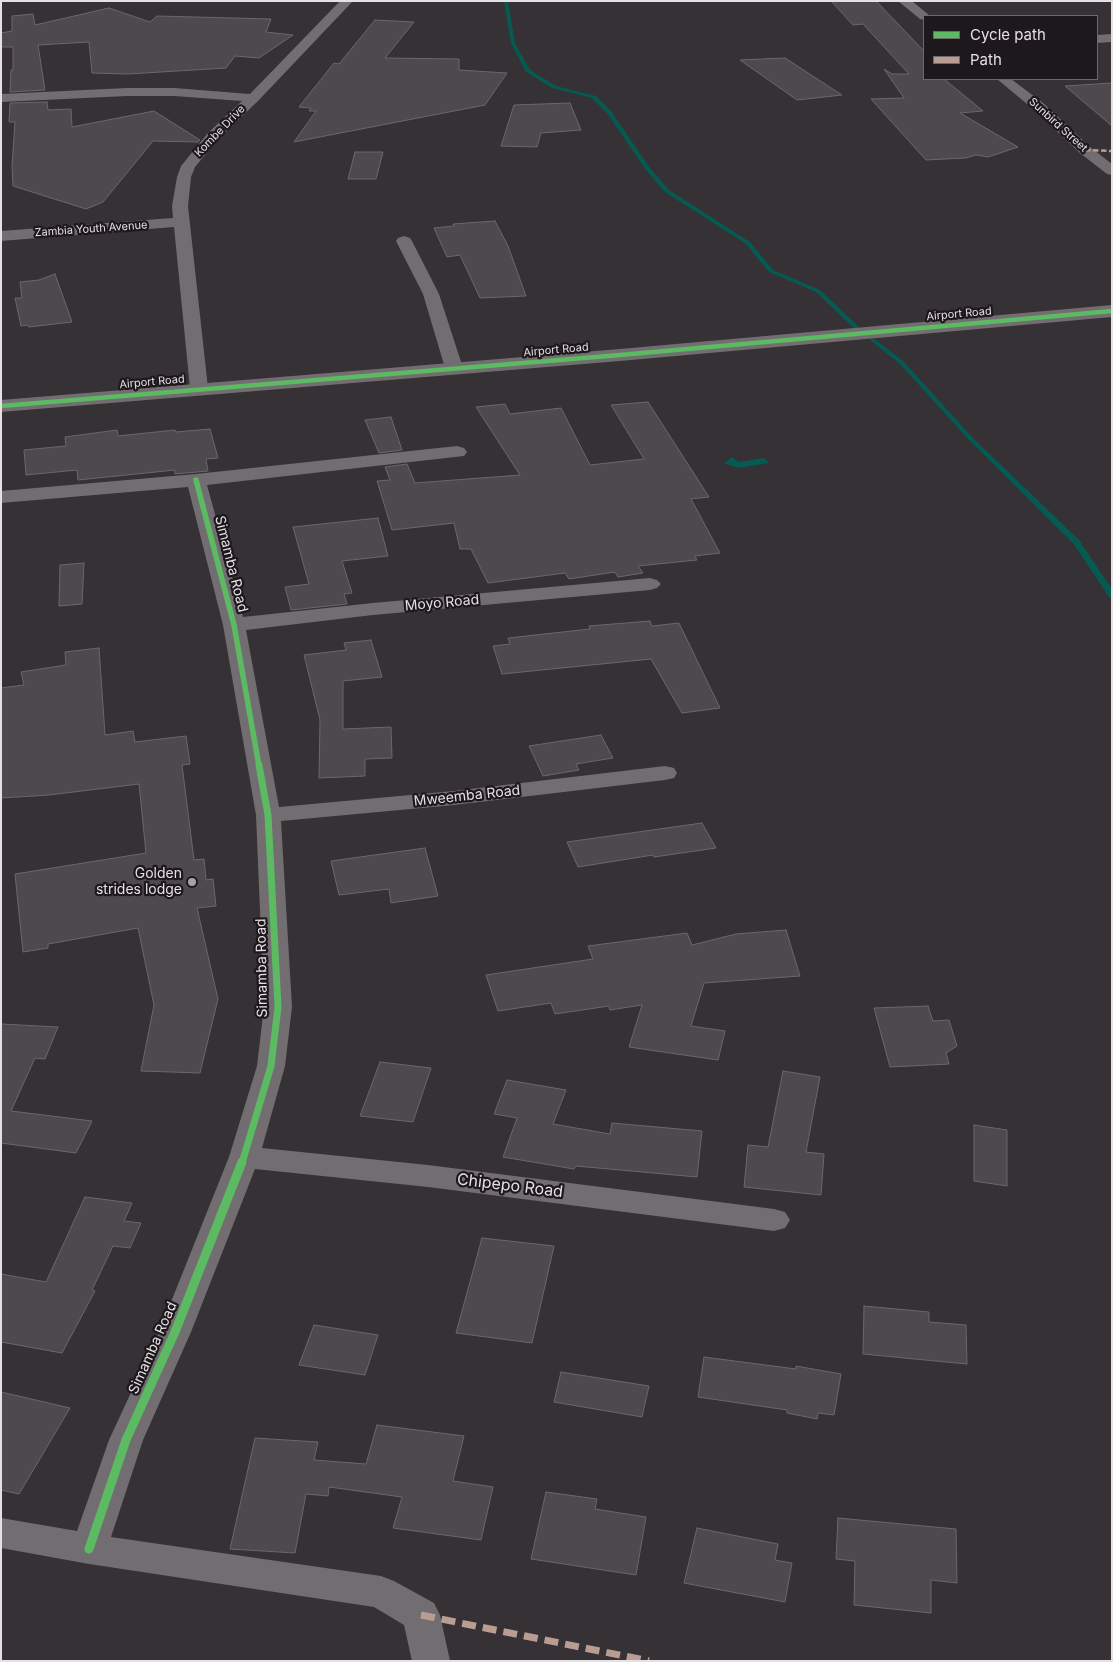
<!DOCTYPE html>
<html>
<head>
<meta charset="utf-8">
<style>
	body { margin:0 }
	#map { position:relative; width:1113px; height:1662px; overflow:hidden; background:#363134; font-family:Inter,sans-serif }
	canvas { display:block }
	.frame { position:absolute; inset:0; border:2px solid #e6dfe3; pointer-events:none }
	.legend { position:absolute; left:923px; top:15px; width:175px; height:65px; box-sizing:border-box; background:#1d181b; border:1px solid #6d686b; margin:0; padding:6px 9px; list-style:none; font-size:15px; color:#e6dfe3 }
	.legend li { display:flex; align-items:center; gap:10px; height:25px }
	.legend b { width:25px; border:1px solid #6d686b }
</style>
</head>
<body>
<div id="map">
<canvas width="1113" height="1662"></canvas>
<div class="frame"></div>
<ul class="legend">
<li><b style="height:6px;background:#5cba63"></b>Cycle path</li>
<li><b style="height:6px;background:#b99d93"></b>Path</li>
</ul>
</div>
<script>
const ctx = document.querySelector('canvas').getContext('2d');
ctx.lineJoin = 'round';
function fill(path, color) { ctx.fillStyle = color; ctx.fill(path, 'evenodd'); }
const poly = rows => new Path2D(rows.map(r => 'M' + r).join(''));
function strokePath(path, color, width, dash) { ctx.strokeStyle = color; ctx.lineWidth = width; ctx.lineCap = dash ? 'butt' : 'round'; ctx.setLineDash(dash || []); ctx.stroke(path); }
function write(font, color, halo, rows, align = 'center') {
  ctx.font = font + ' Inter,sans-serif'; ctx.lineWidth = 4.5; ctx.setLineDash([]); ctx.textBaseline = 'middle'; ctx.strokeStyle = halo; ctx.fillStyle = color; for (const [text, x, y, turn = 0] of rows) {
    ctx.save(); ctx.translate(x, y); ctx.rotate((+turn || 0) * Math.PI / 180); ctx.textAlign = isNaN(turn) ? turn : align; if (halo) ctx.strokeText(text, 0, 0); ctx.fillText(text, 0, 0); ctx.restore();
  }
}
const water = poly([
	[732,457,739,462,764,458,769,463,738,468,724,463]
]);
const stream = poly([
	[504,1,508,1,515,43,530,70,556,86,596,96,611,111,650,168,669,190,750,242,773,270,820,290,860,328,860,330,856,330,816,292,769,272,746,244,665,192,646,170,607,113,592,98,552,88,526,72,511,43,504,1],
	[871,339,875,339,904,362,973,438,1079,540,1112,589,1112,597,1109,597,1073,543,969,440,900,364,871,341,871,339]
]);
const building = poly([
	[831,1,876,1,924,51,924,79,944,79,983,111,960,113,1018,147,988,157,976,155,966,158,926,160,871,99,904,98,884,69,892,74,909,74,863,24,853,25,831,1],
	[109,8,150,22,157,16,271,19,266,32,293,35,259,58,235,56,226,68,128,74,92,73,89,42,38,45,45,90,10,92,11,70,13,70,13,47,1,47,1,33,12,31,12,16,33,14,35,25,109,8],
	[375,20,414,22,385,58,459,59,459,70,507,73,485,105,294,142,316,111,309,111,311,108,299,107,334,63,339,64,375,20],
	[785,58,842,95,797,100,740,60,785,58],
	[1112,83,1112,126,1065,86,1112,83],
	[47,102,48,110,71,109,72,127,154,111,200,140,198,142,153,141,103,202,86,209,13,186,12,166,15,122,9,122,10,103,47,102],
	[570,103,581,130,541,133,537,147,501,146,514,105,570,103],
	[355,152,383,152,376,179,348,179,355,152],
	[495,221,508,246,526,296,480,298,460,255,447,257,434,228,454,226,453,224,495,221],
	[55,274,72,322,29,327,27,325,21,326,15,298,22,298,20,282,39,280,55,274],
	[648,402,709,497,691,499,720,553,695,556,697,560,638,566,643,573,618,577,615,572,569,579,565,573,488,583,471,549,460,549,454,523,392,530,377,481,390,480,385,467,407,464,415,483,520,475,476,407,505,404,510,414,561,408,590,465,644,459,611,405,648,402],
	[391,417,402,450,379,453,365,420,391,417],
	[210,429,218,458,206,459,208,471,175,474,175,470,78,480,77,470,26,475,24,450,66,446,65,437,117,430,118,436,175,430,176,432,210,429],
	[378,518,388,556,342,561,352,593,344,594,347,604,291,610,285,587,309,584,293,527,378,518],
	[84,563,82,604,59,606,60,565,84,563],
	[650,621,652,626,679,623,720,708,682,713,651,659,502,674,493,646,510,644,508,638,590,629,589,626,650,621],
	[371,640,382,677,343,681,343,729,391,727,392,758,365,759,365,776,319,778,320,720,304,655,346,650,344,643,371,640],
	[99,648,105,735,133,731,135,742,186,736,190,764,182,765,194,860,204,859,206,880,213,879,216,906,197,908,218,999,200,1073,141,1071,154,1005,138,928,48,944,48,948,23,952,15,874,146,853,139,784,49,795,1,798,1,688,24,685,21,672,66,665,65,652,99,648],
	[601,735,613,758,576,764,579,770,543,776,529,746,601,735],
	[702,823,716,848,654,857,653,855,578,867,567,842,702,823],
	[425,848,438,896,391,903,389,889,339,895,331,861,425,848],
	[786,930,800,976,704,983,691,1026,725,1031,718,1060,629,1047,642,1005,610,1010,609,1006,555,1014,551,1003,498,1011,486,975,593,959,588,946,687,933,692,945,736,934,786,930],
	[928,1006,933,1021,949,1020,957,1046,946,1053,949,1064,890,1067,874,1008,928,1006],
	[1,1024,58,1027,45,1059,35,1058,11,1111,92,1121,76,1153,1,1143,1,1024],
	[380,1062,431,1068,413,1122,360,1116,380,1062],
	[783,1071,820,1077,806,1152,824,1154,821,1195,744,1187,748,1145,768,1147,783,1071],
	[507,1080,566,1090,553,1124,610,1134,612,1123,702,1131,697,1177,576,1166,574,1169,503,1157,517,1118,494,1114,507,1080],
	[974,1125,1007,1130,1007,1186,974,1181,974,1125],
	[85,1197,132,1203,124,1221,141,1223,130,1248,113,1246,92,1290,95,1291,62,1353,1,1342,1,1274,46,1282,85,1197],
	[482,1238,554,1246,532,1343,456,1333,482,1238],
	[864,1306,929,1312,929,1322,966,1325,967,1364,863,1354,864,1306],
	[314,1325,378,1335,365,1375,299,1365,314,1325],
	[704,1357,796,1369,796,1366,841,1374,834,1415,818,1413,817,1419,787,1413,787,1410,698,1397,704,1357],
	[561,1372,649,1386,642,1417,554,1402,561,1372],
	[1,1392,70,1408,19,1494,1,1490,1,1392],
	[377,1425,464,1436,453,1481,493,1487,481,1540,393,1528,402,1497,329,1487,328,1496,306,1494,295,1553,230,1549,255,1438,318,1442,314,1460,366,1464,377,1425],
	[546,1492,597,1499,595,1509,646,1517,636,1575,531,1559,546,1492],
	[838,1518,956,1529,957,1583,931,1580,931,1613,854,1605,855,1561,836,1559,838,1518],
	[697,1528,778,1544,775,1560,792,1563,785,1602,684,1583,697,1528]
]);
const street = poly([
	[340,1,353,1,258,101,218,139,195,167,191,177,188,206,208,388,205,392,199,393,193,392,190,388,174,227,1,241,1,231,173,218,172,206,177,177,181,166,208,133,242,101,174,96,127,96,1,102,1,94,127,88,174,88,250,94,340,1],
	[898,1,912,1,930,16,924,16,924,20,920,19,898,1],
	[1112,34,1112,42,1097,43,1097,35,1112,34],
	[997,79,1011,79,1043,103,1090,147,1112,164,1112,175,1107,174,1080,153,1033,109,997,79],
	[404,236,410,238,412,241,439,294,463,368,460,372,454,373,448,372,445,368,423,294,396,241,398,238,404,236],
	[457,446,464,448,467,452,464,456,207,485,243,617,373,603,650,578,657,580,661,584,657,588,650,590,373,615,246,630,279,807,454,791,665,766,674,768,677,773,674,778,665,780,454,805,281,821,292,1007,285,1066,262,1148,428,1165,774,1209,785,1212,790,1220,785,1228,774,1231,428,1187,255,1169,191,1332,143,1440,111,1537,381,1576,394,1581,434,1603,440,1615,450,1661,412,1661,404,1625,374,1607,89,1564,1,1548,1,1518,77,1531,109,1440,159,1332,229,1157,257,1066,264,1007,256,815,223,625,188,487,1,503,1,491,196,474,457,446]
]);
const secondary = poly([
	[1112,305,1112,317,620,361,1,412,1,400,620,349,1112,305]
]);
const quietFar1 = poly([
	[1085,150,1112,151]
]);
const quiet = poly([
	[421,1615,649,1661]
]);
const cyclewayFar3 = poly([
	[1,406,620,355,1112,311]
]);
const cyclewayFar2 = poly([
	[196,480,234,625,259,766]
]);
const cyclewayFar1 = poly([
	[242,1163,271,1066,278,1007,268,815,259,765]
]);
const cycleway = poly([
	[89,1549,126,1440,175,1332,242,1162]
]);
const markers = [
	[192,882,5,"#a8a2a6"]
];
const farStreetnames = [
	["Sunbird Street",1058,125,42],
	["Kombe Drive",220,131,-46],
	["Zambia Youth Avenue",91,229,-4],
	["Airport Road",959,314,-5],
	["Airport Road",556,350,-5],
	["Airport Road",152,382,-5]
];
const streetNames = [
	["Simamba Road",231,564,76],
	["Moyo Road",442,603,-5],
	["Mweemba Road",467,796,-6],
	["Simamba Road",262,968,-91],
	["Simamba Road",153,1348,-66]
];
const poiNames = [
	["Golden",182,874],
	["strides lodge",182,890]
];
const nearStreetnames = [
	["Chipepo Road",510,1186,7]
];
fill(water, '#055b52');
fill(stream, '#055b52');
fill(building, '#4d494c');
strokePath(building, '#6c676a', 1);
fill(street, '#726d70');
fill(secondary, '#726d70');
strokePath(quietFar1, '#b99d93', 2.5, [5.5, 2.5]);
strokePath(quiet, '#b99d93', 7, [14, 7]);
strokePath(cyclewayFar3, '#5cba63', 4.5);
strokePath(cyclewayFar2, '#5cba63', 5.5);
strokePath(cyclewayFar1, '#5cba63', 7);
strokePath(cycleway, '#5cba63', 9);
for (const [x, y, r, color] of markers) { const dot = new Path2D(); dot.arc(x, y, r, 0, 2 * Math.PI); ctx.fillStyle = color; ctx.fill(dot); strokePath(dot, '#1d181b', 2); }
write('11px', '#e6dfe3', '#1d181b', farStreetnames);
write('14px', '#e6dfe3', '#1d181b', streetNames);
write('14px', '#e6dfe3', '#1d181b', poiNames, 'right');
write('16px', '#e6dfe3', '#1d181b', nearStreetnames);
</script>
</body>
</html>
